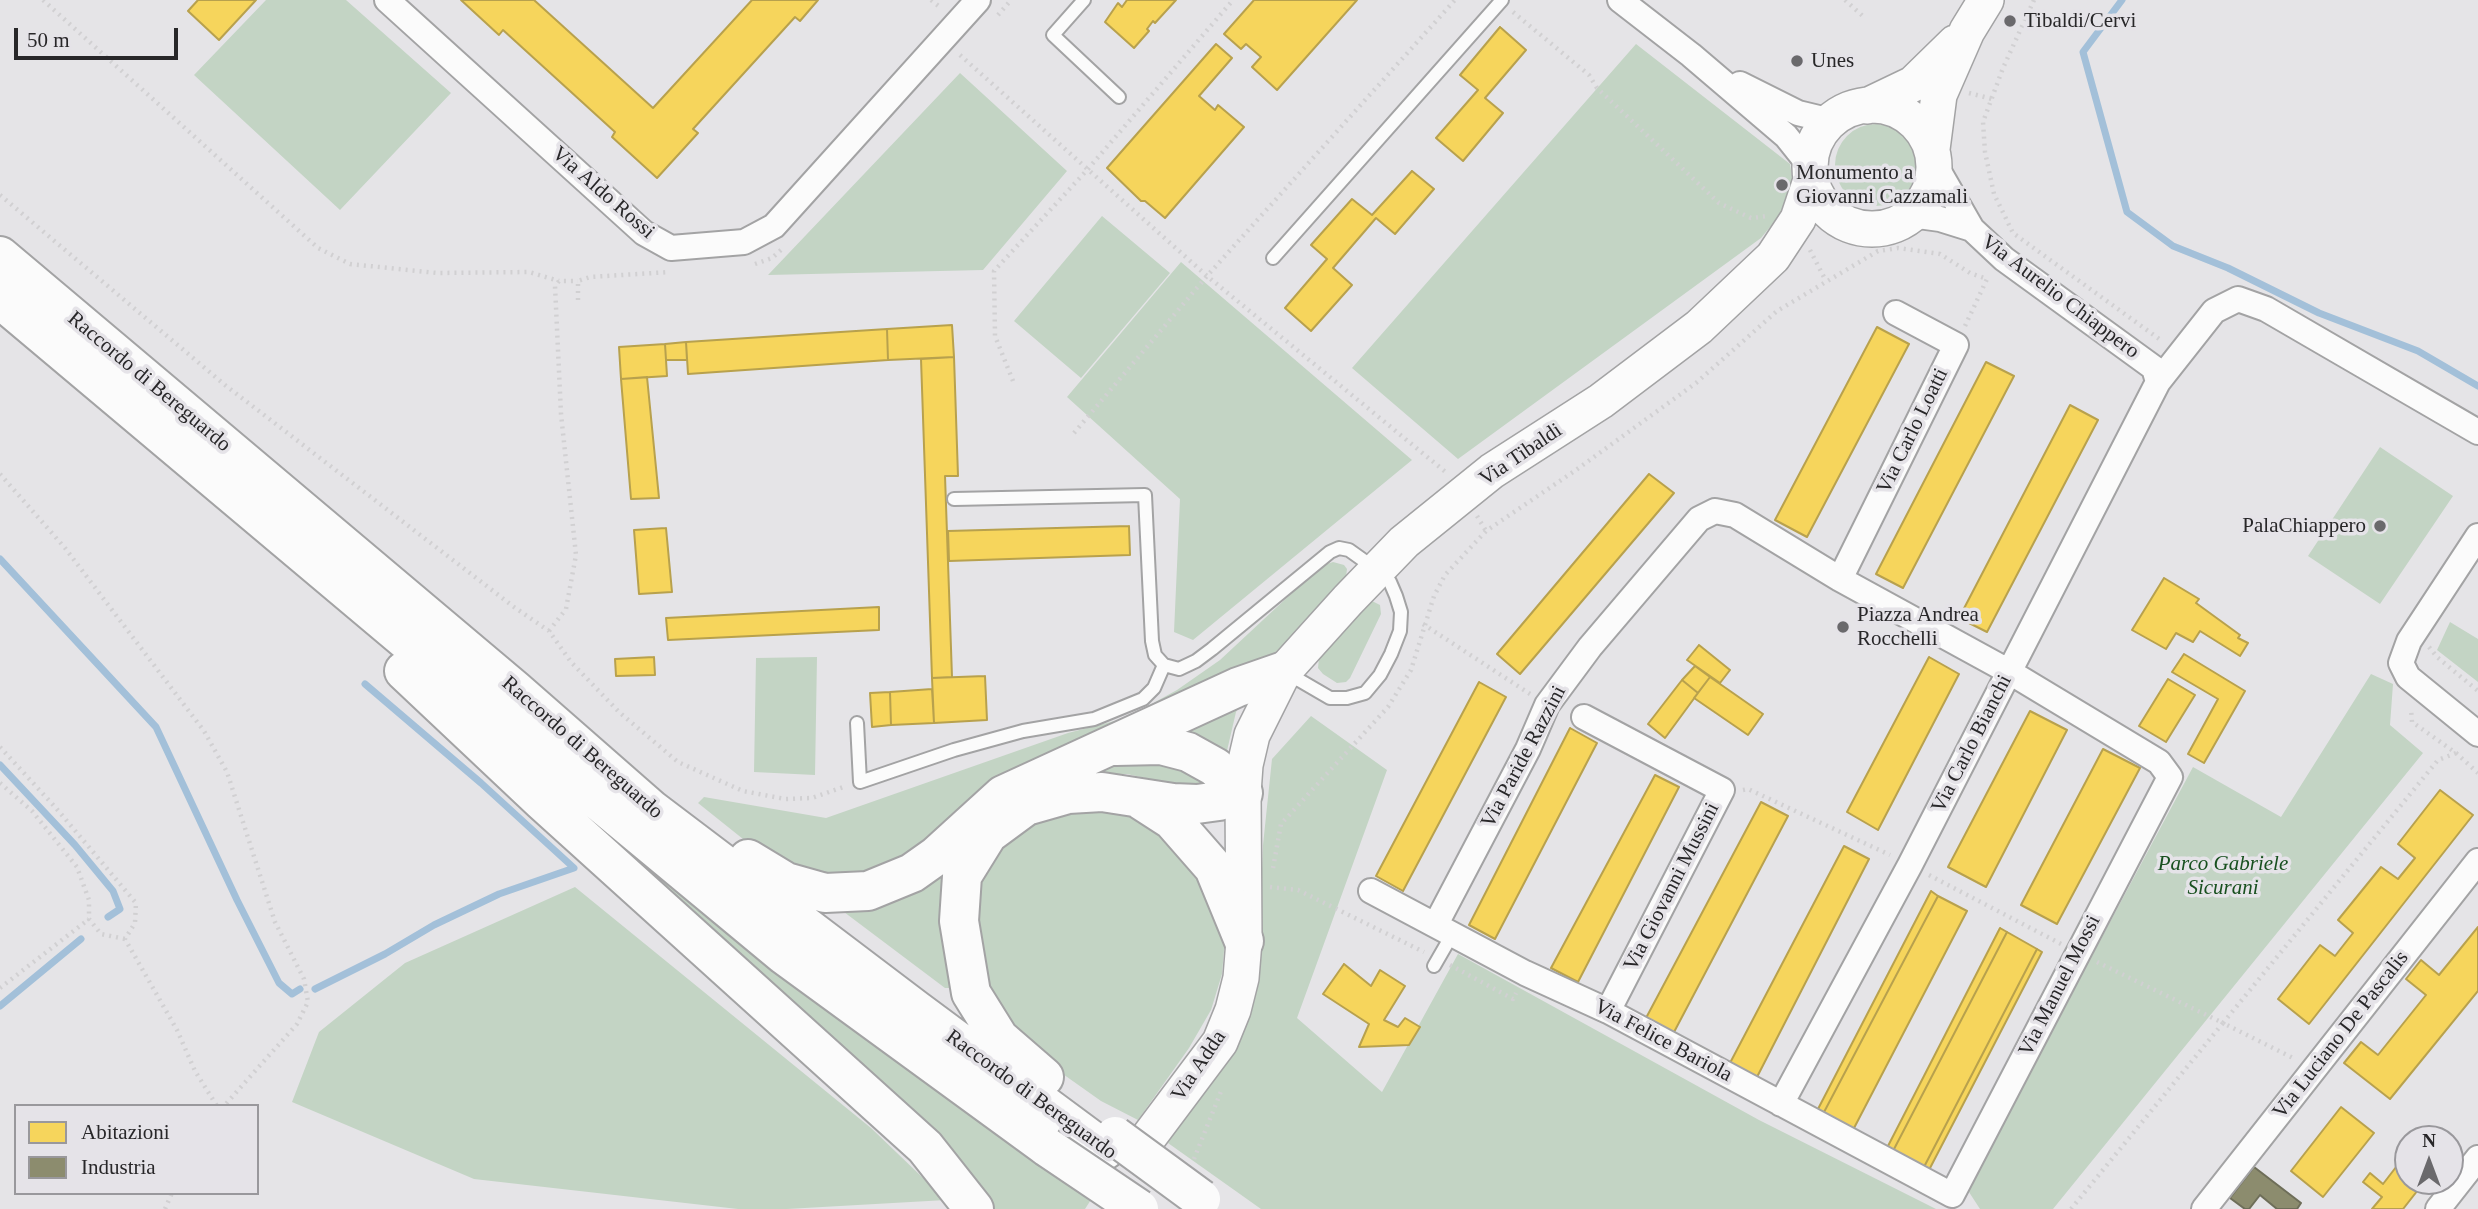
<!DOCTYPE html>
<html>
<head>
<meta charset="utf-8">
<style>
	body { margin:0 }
	#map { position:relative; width:2478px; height:1209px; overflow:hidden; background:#e5e4e7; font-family:"Times New Roman",serif }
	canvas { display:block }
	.legend { position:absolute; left:14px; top:1104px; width:245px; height:91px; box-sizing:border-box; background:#e5e3e8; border:2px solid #99989c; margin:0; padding:9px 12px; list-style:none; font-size:21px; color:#282729 }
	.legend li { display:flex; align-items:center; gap:14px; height:35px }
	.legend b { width:35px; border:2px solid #99989c }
	.north { position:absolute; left:2394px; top:1125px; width:70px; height:70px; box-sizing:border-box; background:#e5e3e8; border:2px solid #99989c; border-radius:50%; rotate:0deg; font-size:19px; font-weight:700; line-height:28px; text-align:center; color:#282729 }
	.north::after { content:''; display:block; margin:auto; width:24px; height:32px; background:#6a696c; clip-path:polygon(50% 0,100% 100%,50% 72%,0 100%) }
	.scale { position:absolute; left:14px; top:28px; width:164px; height:32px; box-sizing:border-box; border:4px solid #282729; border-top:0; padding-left:9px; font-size:21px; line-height:24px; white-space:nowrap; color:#282729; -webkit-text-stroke:5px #e5e3e8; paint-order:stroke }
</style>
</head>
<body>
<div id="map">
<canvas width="2478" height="1209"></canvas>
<ul class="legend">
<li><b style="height:19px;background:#f6d55c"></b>Abitazioni</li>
<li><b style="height:19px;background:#8c8c6e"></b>Industria</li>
</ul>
<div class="north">N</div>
<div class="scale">50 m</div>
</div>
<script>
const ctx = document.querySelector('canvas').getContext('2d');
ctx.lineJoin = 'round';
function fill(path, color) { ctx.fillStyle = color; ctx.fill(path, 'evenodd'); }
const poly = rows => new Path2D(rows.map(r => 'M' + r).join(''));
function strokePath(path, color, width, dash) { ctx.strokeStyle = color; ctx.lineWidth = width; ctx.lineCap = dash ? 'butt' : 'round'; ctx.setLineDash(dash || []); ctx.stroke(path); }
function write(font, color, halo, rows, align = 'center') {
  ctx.font = font + ' "Times New Roman",serif'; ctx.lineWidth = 7; ctx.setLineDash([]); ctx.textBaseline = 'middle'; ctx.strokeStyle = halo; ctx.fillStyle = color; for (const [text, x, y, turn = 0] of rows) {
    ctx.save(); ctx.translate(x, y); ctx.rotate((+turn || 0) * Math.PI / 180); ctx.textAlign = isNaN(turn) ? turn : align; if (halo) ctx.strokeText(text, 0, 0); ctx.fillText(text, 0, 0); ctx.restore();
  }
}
const green = poly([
	[266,0,346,0,451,93,340,210,194,75],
	[1636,44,1790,164,1795,197,1761,238,1458,459,1352,368],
	[960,73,1067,171,983,270,768,275],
	'1835 165a41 41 0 1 1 82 0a41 41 0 1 1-82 0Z',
	[1102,216,1170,273,1081,378,1014,321],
	[1181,262,1412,460,1193,640,1174,632,1180,499,1067,397],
	[2380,447,2453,496,2380,604,2308,556],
	[1333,562,1344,565,1347,569,1346,577,1290,640,1268,658,998,780,968,799,951,822,925,847,865,875,832,875,779,864,743,839,698,803,704,797,826,818,1068,733,1126,718,1177,690,1220,660,1321,566],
	[1372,601,1380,605,1381,614,1350,678,1346,682,1337,683,1323,674,1318,668,1319,658],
	[2450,622,2478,639,2478,682,2437,650],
	[817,657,815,775,754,772,756,658],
	[2371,674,2393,684,2390,725,2423,753,2053,1209,1980,1209,1967,1189,2193,767,2281,817],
	[1245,696,1236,712,1226,755,1166,728],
	[1311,716,1387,770,1297,1018,1382,1092,1458,954,1759,1120,1936,1209,1261,1209,1168,1143,1244,1022,1259,944,1263,845,1272,759],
	[1154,755,1217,782,1200,790,1127,774,1072,775],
	[1130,805,1201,863,1225,939,1222,974,1211,1010,1189,1048,1138,1120,1101,1101,1012,1038,982,990,976,880,1005,831,1033,813],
	[946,861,955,986,950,988,945,988,840,909],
	[647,863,1096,1192,1085,1209,994,1209,978,1185,640,871],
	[575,887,871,1128,946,1200,787,1209,738,1209,474,1179,292,1102,319,1032,405,963]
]);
const homes = poly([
	[198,0,256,0,219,40,188,11,198,0],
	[461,0,534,0,653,108,752,0,818,0,800,21,795,17,693,129,698,133,657,178,612,137,615,132,503,30,499,35,461,0],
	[1127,0,1176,0,1155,23,1153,21,1147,29,1149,31,1134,48,1105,22,1118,3,1122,7,1127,0],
	[1254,0,1357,0,1277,90,1252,67,1261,57,1246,44,1241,49,1224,34,1254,0],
	[1500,27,1526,50,1485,98,1503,113,1463,161,1436,138,1478,90,1460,75,1500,27],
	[1216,44,1232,58,1199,96,1215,110,1218,105,1244,127,1165,218,1145,201,1141,201,1107,168,1216,44],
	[1412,171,1434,189,1395,234,1376,218,1333,268,1352,285,1311,331,1285,308,1327,259,1311,245,1352,199,1372,215,1412,171],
	[952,325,954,357,888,360,887,329,952,325],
	[1877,327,1909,344,1807,537,1775,520,1877,327],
	[887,329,888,360,688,374,686,342,887,329],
	[686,342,687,360,666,360,665,344,686,342],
	[665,344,667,376,621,379,619,347,665,344],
	[954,357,958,476,945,476,952,677,932,678,921,359,954,357],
	[1986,362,2014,376,1903,588,1876,574,1986,362],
	[647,377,659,498,631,499,621,379,647,377],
	[2070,405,2098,420,1987,632,1959,618,2070,405],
	[1649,474,1674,493,1520,674,1497,654,1649,474],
	[1129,526,1130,555,949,561,948,531,1129,526],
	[666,528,672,592,639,594,634,530,666,528],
	[2164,578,2199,599,2196,603,2240,635,2238,638,2248,643,2240,656,2200,631,2193,642,2176,633,2166,649,2132,630,2164,578],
	[879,607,879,630,668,640,666,618,879,607],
	[1699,645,1730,670,1720,683,1687,660,1699,645],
	[2184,654,2245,691,2204,763,2188,754,2218,699,2172,672,2184,654],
	[654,657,655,675,616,676,615,659,654,657],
	[1929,657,1959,674,1878,830,1847,812,1929,657],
	[1695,666,1710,677,1698,693,1682,680,1695,666],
	[985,676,987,720,934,723,932,678,985,676],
	[1710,677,1763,714,1748,735,1694,698,1710,677],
	[2168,679,2195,695,2166,742,2139,726,2168,679],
	[1682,680,1698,693,1665,738,1648,724,1682,680],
	[1479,682,1506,697,1403,891,1376,876,1479,682],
	[932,689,934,723,891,725,890,692,932,689],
	[890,692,891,725,872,727,870,693,890,692],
	[2030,711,2067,730,1986,887,1948,867,2030,711],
	[1570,728,1597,743,1495,939,1469,925,1570,728],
	[2103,749,2140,768,2057,924,2021,905,2103,749],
	[1655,775,1679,787,1578,982,1551,968,1655,775],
	[2440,790,2473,815,2309,1024,2278,999,2320,945,2335,956,2353,933,2338,920,2381,867,2398,879,2415,858,2398,844,2440,790],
	[1761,802,1788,816,1673,1034,1646,1018,1761,802],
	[1844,846,1869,859,1757,1077,1730,1063,1844,846],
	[1931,891,1938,896,1823,1114,1818,1109,1931,891],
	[1938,896,1967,911,1853,1130,1823,1114,1938,896],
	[2478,927,2478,991,2390,1099,2344,1063,2361,1042,2378,1055,2426,995,2406,979,2421,960,2439,975,2478,927],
	[2000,928,2007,932,1893,1151,1888,1146,2000,928],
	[2007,932,2037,949,1924,1167,1893,1151,2007,932],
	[2037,949,2042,952,1929,1170,1924,1167,1925,1165,2037,949],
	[1344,964,1371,986,1380,970,1405,986,1384,1020,1398,1027,1405,1018,1420,1027,1409,1045,1359,1047,1369,1024,1323,994,1344,964],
	[2341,1107,2374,1133,2323,1197,2291,1171,2341,1107],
	[2403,1158,2408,1162,2408,1181,2425,1181,2403,1209,2372,1209,2382,1197,2363,1182,2370,1173,2383,1184,2403,1158]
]);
const industry = poly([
	[2254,1167,2301,1203,2297,1209,2277,1209,2260,1195,2249,1209,2245,1209,2230,1198,2254,1167]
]);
const stream = poly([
	[2122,0,2083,52,2127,212,2173,246,2228,268,2319,313,2418,351,2478,386],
	[0,559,156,727,237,900,279,983,292,994,300,989],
	[0,765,75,845,113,891,120,909,108,917],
	[315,989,385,954,434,925,499,894,574,868,481,783,365,684],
	[0,1006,81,939]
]);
const path = poly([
	[43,0,318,248,350,264,437,273,529,272,559,281],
	[931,0,941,8],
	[1845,0,1865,18],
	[2034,0,2003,68,1983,122,1985,152,1994,194,2013,233,2162,341],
	[1513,12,1589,75,1597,88,1719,203,1751,218,1768,216],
	[998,15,1011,0],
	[960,55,1207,276,1448,474],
	[1969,93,1992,99],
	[0,195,225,385,514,607,549,631,571,662,619,712,678,762,743,791,785,799,812,798,846,786],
	[1810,250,1826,281],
	[755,264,772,258,781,250],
	[578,300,578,281,590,277,670,272],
	[1013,381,995,336,994,271,1088,169,1233,0],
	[1074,433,1207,276,1455,0],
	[0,474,65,548,204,731,227,772,275,922,304,979,308,1002,297,1024,224,1106],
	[1477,516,1486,531],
	[1423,624,1530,694],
	[549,631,566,609,576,555,561,414,555,286,559,281,578,281],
	[2429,647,2437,657,2478,691],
	[0,747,56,808,136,903,135,923,125,939,177,1030,195,1071,217,1106],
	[2456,753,2478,773],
	[0,783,32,811,77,867,89,900,89,919,101,934,125,939],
	[1743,790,1748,789,1890,855],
	[1273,868,1281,824,1388,707,1411,670,1434,596,1445,575,1486,531,1576,470,1696,383,1777,311,1878,251,1898,248,1940,254,1970,273,1987,279,1965,326],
	[1929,875,2061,944],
	[1270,887,1298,890,1424,952],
	[2097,962,2223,1023,2438,760,2456,753,2412,722,2411,709],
	[1450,965,1513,999,1516,993],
	[0,988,89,919],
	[1194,1159,1222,1089],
	[165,1209,172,1193],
	[2071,1209,2223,1023,2295,1059]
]);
const lane = poly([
	[1084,0,1053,35,1119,97],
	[1273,258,1502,0],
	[954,499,1145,495,1152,641,1155,655,1164,665,1179,669,1196,661,1212,649,1330,552,1339,548,1349,550,1377,570,1390,582,1396,596,1401,612,1400,631,1391,654,1380,675,1365,693,1347,698,1330,698,1287,673],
	[857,723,860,782,954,750,1023,731,1094,719,1143,699,1154,688,1164,665],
	[1434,966,1453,933]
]);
const street = poly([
	[387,0,644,233,671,248,744,242,774,226,978,0],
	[1620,0,1691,55,1786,136,1810,166],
	[1740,84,1798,113,1831,121],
	[1934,163,1972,229],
	[1911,215,1940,219,1972,229,2004,259,2154,368,2158,382],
	[2478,536,2409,641,2401,663,2408,677,2478,734],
	[1840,579,1956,345,1896,313],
	[1584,717,1722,790,1608,1011],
	[1371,891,1525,973,1608,1011,1952,1195,2170,777,2159,762,2008,671,1840,579,1735,515,1715,511,1699,519,1590,647,1547,705,1528,749,1436,924],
	[1781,1104,1910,865,2158,382,2214,311,2238,299,2266,309,2478,432],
	[2204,1209,2478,861],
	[2438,1209,2478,1158]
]);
const secondary = poly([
	'1810 167a62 62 0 1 1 124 0a62 62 0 1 1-124 0Z',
	[1867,106,1913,84,1955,43],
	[1932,149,1939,95,1967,31,1986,0],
	[1145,1142,1220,1042,1233,1010,1241,978,1244,941,1243,793,1245,765,1252,735,1284,671,1348,600,1404,542,1492,471,1601,401,1699,327,1773,257,1798,219,1811,180]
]);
const highway = poly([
	[0,256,515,690,652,810,916,1010,1105,1150],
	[0,299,502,721,784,955,1047,1147],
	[404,671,542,801,925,1147,974,1209],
	[1141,800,1172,820,1214,868,1244,941],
	[748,859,786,882,825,893,868,891,912,873,936,856,1003,795,1238,687,1284,671],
	[1044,1077,999,1038,971,993,959,921,962,876,988,834,1026,806,1068,794,1102,792,1173,803,1197,804,1219,801,1243,793,1215,767,1188,752,1161,745,1116,746]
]);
const highwayBridge = poly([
	[1115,1136,1201,1199],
	[1047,1147,1139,1209]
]);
const markers = [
	[2010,21,7,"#6a696c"],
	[1797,61,7,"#6a696c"],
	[1782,185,7,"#6a696c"],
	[2380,526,7,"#6a696c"],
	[1843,627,7,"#6a696c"]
];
const poiNames = [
	["Tibaldi/Cervi",2024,21],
	["Unes",1811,61],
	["Monumento a",1796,173],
	["Giovanni Cazzamali",1796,197],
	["PalaChiappero",2366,526,"right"],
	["Piazza Andrea",1857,615],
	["Rocchelli",1857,639]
];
const streetNames = [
	["Via Aldo Rossi",603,193,41],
	["Via Aurelio Chiappero",2060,297,37],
	["Raccordo di Bereguardo",149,382,40],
	["Via Carlo Loatti",1913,431,-64],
	["Via Tibaldi",1521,455,-34],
	["Via Carlo Bianchi",1972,744,-63],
	["Raccordo di Bereguardo",582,748,41],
	["Via Paride Razzini",1524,757,-62],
	["Via Giovanni Mussini",1672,887,-63],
	["Via Manuel Mossi",2060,986,-63],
	["Via Luciano De Pascalis",2341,1035,-52],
	["Via Felice Bariola",1663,1041,28],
	["Via Adda",1199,1066,-56],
	["Raccordo di Bereguardo",1031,1095,36]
];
const parkNames = [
	["Parco Gabriele",2223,864],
	["Sicurani",2223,888]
];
fill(green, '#c3d4c4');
fill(homes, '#f6d55c');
strokePath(homes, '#b8a14d', 2);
fill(industry, '#8c8c6e');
strokePath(industry, '#6e6e59', 2);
strokePath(stream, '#a3c0d9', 7);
strokePath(lane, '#a3a3a4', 16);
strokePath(street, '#a3a3a4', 28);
strokePath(secondary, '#a3a3a4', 38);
strokePath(highway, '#a3a3a4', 42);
strokePath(path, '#d1d0d2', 4.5, [2, 5]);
strokePath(lane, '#fbfbfb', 12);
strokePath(street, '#fbfbfb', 24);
strokePath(secondary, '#fbfbfb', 35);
strokePath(highway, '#fbfbfb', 38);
strokePath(highwayBridge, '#a3a3a4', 42, []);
strokePath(highwayBridge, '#fbfbfb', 38);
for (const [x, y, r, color] of markers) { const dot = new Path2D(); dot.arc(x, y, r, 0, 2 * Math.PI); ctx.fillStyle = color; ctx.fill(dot); strokePath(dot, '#e5e3e8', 2.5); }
write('21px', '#282729', '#e5e3e8', poiNames, 'left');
write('21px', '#282729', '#e5e3e8', streetNames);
write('italic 21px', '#18501f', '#e5e3e8', parkNames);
</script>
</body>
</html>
